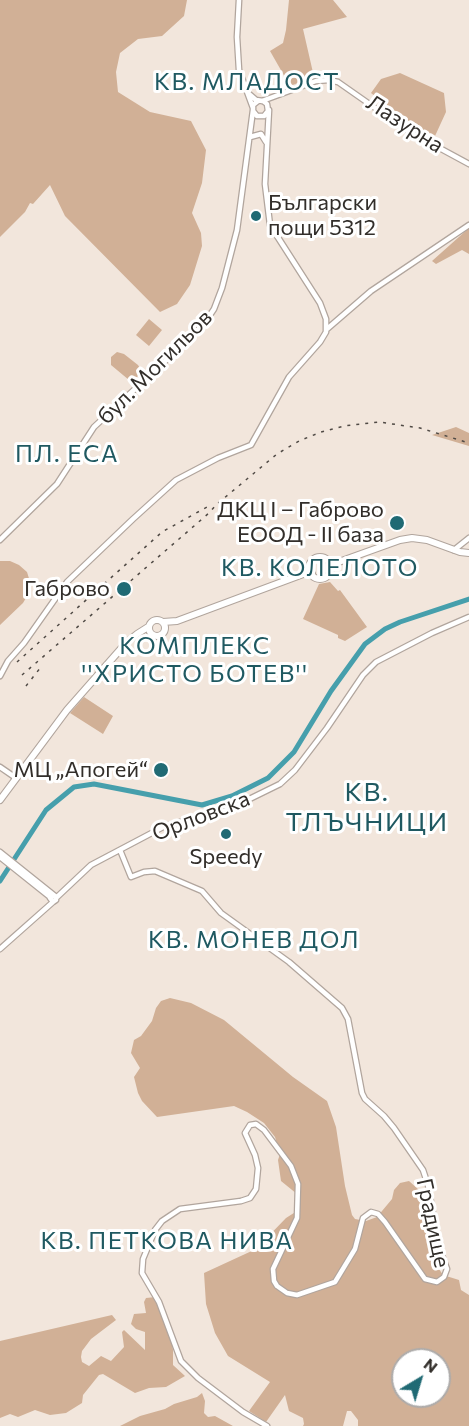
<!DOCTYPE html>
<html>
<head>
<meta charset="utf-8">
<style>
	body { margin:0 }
	#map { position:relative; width:469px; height:1426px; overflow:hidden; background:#f2e6dc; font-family:Commissioner,sans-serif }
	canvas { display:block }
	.north { position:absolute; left:391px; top:1348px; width:60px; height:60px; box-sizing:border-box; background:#fff; border:2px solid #adabaa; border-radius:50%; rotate:38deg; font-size:16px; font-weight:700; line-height:24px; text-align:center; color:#322e2a }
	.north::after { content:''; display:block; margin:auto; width:21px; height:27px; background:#206a74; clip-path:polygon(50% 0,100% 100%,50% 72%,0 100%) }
</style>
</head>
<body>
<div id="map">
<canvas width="469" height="1426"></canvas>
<div class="north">N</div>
</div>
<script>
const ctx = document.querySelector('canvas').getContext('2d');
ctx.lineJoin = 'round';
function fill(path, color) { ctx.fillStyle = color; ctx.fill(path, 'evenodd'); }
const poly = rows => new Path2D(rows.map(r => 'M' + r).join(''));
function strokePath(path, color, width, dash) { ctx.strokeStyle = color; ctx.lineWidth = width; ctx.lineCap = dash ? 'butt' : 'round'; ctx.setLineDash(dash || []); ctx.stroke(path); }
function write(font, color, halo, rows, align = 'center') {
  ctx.font = font + ' Commissioner,sans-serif'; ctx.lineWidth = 6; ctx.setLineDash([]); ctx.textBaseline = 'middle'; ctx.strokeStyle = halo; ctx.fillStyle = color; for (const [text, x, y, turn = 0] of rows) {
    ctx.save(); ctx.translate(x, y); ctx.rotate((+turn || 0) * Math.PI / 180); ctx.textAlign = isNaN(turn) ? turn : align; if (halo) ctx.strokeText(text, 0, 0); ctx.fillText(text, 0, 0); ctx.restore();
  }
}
const green = poly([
	[0,0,187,0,184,16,162,36,138,39,120,53,116,72,118,92,150,112,191,121,206,150,202,183,192,213,201,233,202,246,190,285,177,304,160,312,65,216,50,185,33,204,30,203,25,212,0,237],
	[289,0,333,0,347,17,303,29,314,77,290,86,270,51,283,43,286,30],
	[400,73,444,93,446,112,435,136,406,121,371,93,381,79],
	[469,228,469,254,462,250,436,264,432,261],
	[149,319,162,330,149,346,136,335],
	[117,352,124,354,138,365,141,370,140,374,137,377,129,380,111,365,111,357],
	[456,427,469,433,469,446,432,435],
	[0,561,10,561,19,565,27,572,31,585,30,591,23,603,0,625],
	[330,582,338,591,340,590,367,627,345,641,338,638,338,635,303,619,319,584],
	[84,697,113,716,103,734,70,713],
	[170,998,191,1003,224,1020,293,1077,327,1101,336,1127,345,1186,352,1215,355,1219,366,1221,377,1217,392,1199,394,1190,400,1183,409,1181,419,1190,437,1233,435,1255,437,1266,443,1275,459,1280,461,1290,469,1295,469,1426,358,1426,358,1420,351,1411,347,1411,343,1426,303,1426,304,1424,303,1418,289,1411,285,1395,266,1422,249,1411,270,1382,228,1356,215,1333,206,1304,204,1273,256,1249,286,1218,297,1211,301,1200,297,1194,281,1181,278,1160,280,1154,275,1137,264,1123,247,1112,234,1106,157,1117,142,1101,138,1093,134,1077,140,1068,131,1053,134,1040,141,1036,152,1021,156,1008,161,1001],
	[403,1360,439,1360,439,1396,403,1396],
	[156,1297,170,1332,173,1350,173,1365,185,1376,166,1387,149,1388,135,1393,103,1374,99,1375,83,1395,82,1403,66,1413,50,1415,35,1410,18,1417,10,1414,0,1418,0,1341,112,1315,116,1320,91,1339,82,1351,81,1357,82,1362,89,1366,101,1356,111,1361,124,1347,122,1332,124,1330,145,1350,145,1332,136,1329,131,1324,134,1314,146,1313,144,1302,146,1298],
	[202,1393,205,1401,204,1413,208,1417,215,1416,233,1426,120,1426,140,1416,165,1409,174,1404,197,1397]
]);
const river = poly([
	[0,881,46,810,74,787,94,784,202,805,232,796,268,778,294,752,331,691,365,644,385,629,400,622,469,599]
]);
const secondary = poly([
	[239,0,237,37,239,70,253,108],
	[249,94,256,100,263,101,267,104,268,111,264,116,257,116,253,111,253,105,258,101],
	[262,101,316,81,329,80,338,82,408,131,469,164],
	[250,137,261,134,266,142],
	[327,329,371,291,469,225],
	[0,540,57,484,94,427,190,338,206,321,214,309,222,288,237,230,253,110],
	[454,550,469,538],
	[0,676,8,661,24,643,67,582,133,519,176,480,218,458,251,445,289,377,320,342,326,332,326,319,320,303,270,225,265,184,269,110],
	[0,767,16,778],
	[120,850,131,877,144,872,155,871,202,891,221,913,289,962,342,1008,348,1019,362,1093,365,1099,384,1116,394,1128,423,1170,428,1185,439,1247,447,1269,444,1277,437,1282,425,1279,385,1222,378,1214,371,1212,363,1218,355,1249,335,1282,297,1295,287,1293,277,1286,274,1281,273,1269,297,1218,298,1184,291,1166,264,1130,256,1124,250,1125,245,1133,255,1155,258,1168,256,1189,250,1198,241,1201,180,1209,162,1221,155,1230,143,1259,142,1273,159,1302,181,1361,198,1378,243,1412,267,1426],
	[0,852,55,896,56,900,53,902,50,898,53,895],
	[0,857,50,897],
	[56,898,91,865,165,826,227,810,280,784,295,770,327,728,363,675,376,662,432,633,469,617],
	[0,949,53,902]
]);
const primary = poly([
	'309 568a11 11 0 1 1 22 0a11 11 0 1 1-22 0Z',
	[331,568,336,563,400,540,412,538,427,540,460,552,469,553],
	'149 628a8 8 0 1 1 16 0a8 8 0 1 1-16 0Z',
	[163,622,177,621,306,573,312,574],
	[0,800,67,710,126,643,137,634,148,627]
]);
const rail = poly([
	[17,662,162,532,207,507],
	[22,675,209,513,217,504,277,454,299,441,321,432,344,426,379,422,420,428,469,443],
	[26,686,41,667]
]);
const markers = [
	[256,216,6,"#206a74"],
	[397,523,8,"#206a74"],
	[124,589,8,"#206a74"],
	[161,770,8,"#206a74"],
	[226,834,6,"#206a74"]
];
const streetNames = [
	["Лазурна",405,124,33],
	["бул. Могильов",155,367,-45],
	["Орловска",201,816,-21],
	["Градище",433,1223,78]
];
const poiNames = [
	["Български",268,203,"left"],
	["пощи 5312",268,228,"left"],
	["ДКЦ І – Габрово",384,510],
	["ЕООД - II база",384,535],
	["Габрово",110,589],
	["МЦ „Апогей“",148,770],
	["Speedy",226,857,"center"]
];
const neighbourhoodNames = [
	["КВ. МЛАДОСТ",247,82],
	["ПЛ. ЕСА",67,454],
	["КВ. КОЛЕЛОТО",320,568],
	["КОМПЛЕКС",195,646],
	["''ХРИСТО БОТЕВ''",195,674],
	["КВ. МОНЕВ ДОЛ",254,940],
	["КВ. ПЕТКОВА НИВА",167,1241]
];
const quarterNames = [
	["КВ.",367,792],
	["ТЛЪЧНИЦИ",367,822]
];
fill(green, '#d1b096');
strokePath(river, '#469fac', 5);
strokePath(secondary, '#b1a59d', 7);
strokePath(primary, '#b1a59d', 8);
strokePath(secondary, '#fff', 4.5);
strokePath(primary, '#fff', 6);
strokePath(rail, '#504a45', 1.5, [3, 6]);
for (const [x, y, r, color] of markers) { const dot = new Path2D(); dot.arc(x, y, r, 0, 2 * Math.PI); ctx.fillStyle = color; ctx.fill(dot); strokePath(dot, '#fff', 2); }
write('22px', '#322e2a', '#fff', streetNames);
write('22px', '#322e2a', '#fff', poiNames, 'right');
ctx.letterSpacing = '1.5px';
write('24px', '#1f5961', '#fff', neighbourhoodNames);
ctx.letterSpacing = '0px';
ctx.letterSpacing = '1.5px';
write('26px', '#1f5961', '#fff', quarterNames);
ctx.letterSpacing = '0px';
</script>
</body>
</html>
